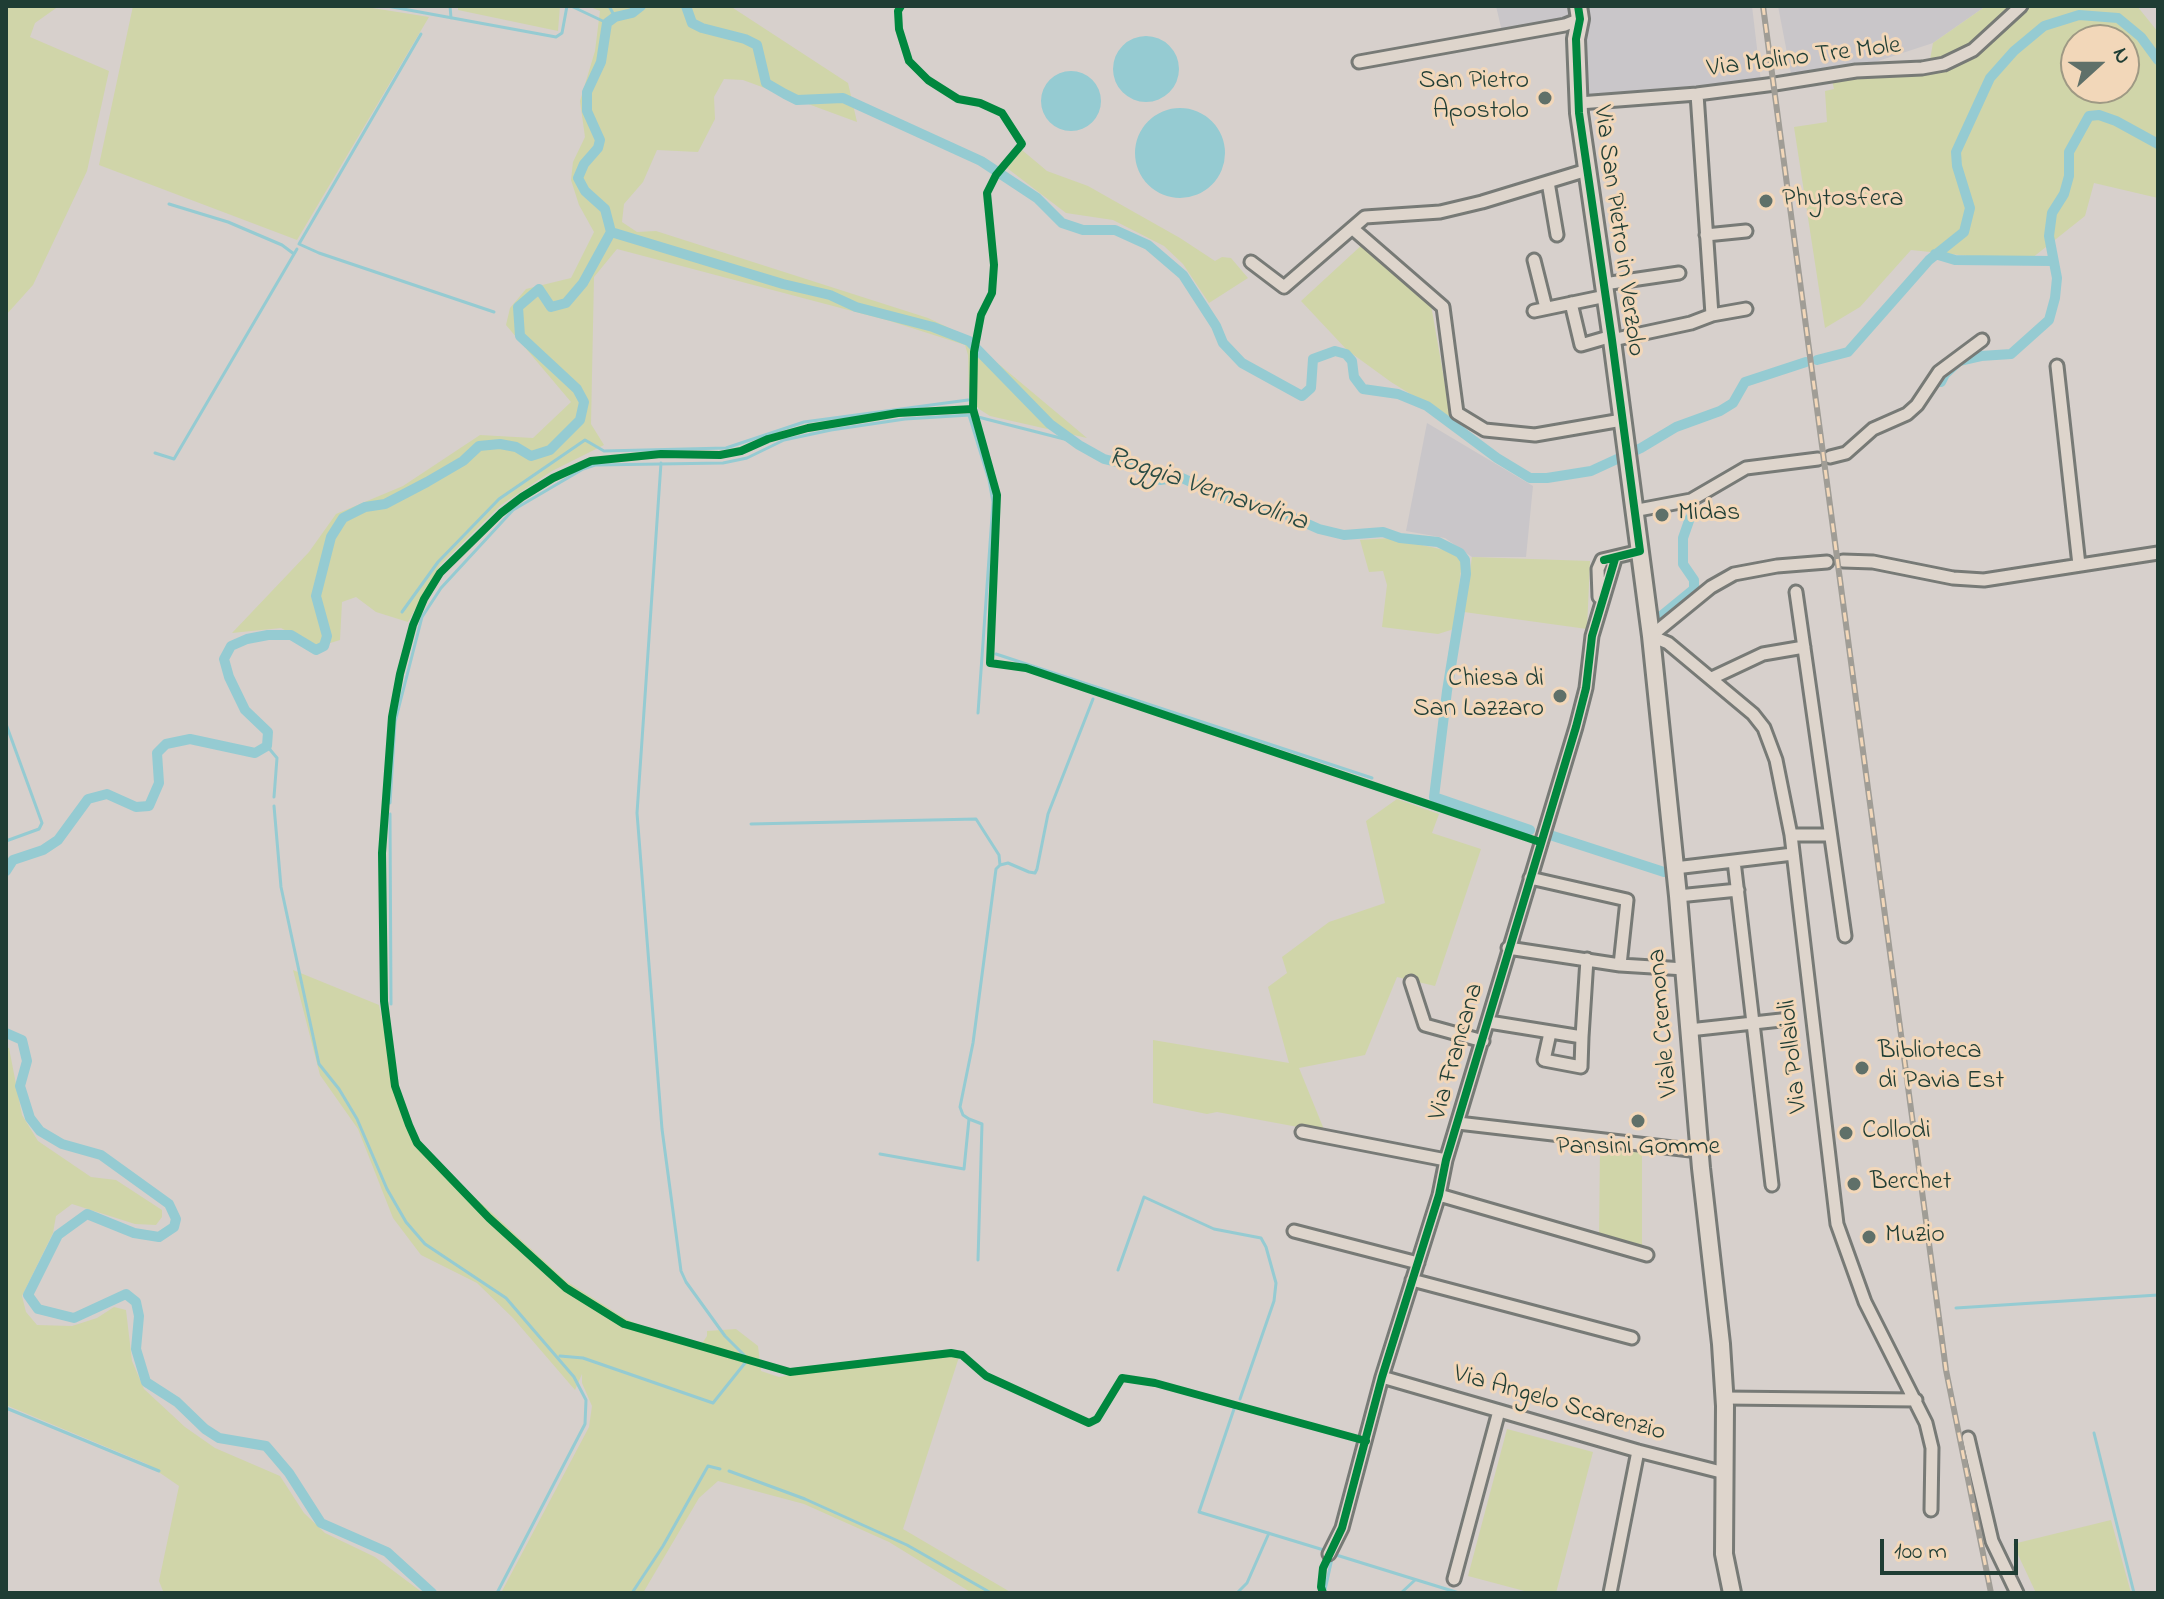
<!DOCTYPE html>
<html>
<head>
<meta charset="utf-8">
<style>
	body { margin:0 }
	#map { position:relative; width:2164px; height:1599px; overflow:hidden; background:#d7d0cc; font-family:"Indie Flower",sans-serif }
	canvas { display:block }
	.frame { position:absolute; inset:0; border:8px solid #1f3d34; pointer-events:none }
	.north { position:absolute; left:2060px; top:24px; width:80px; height:80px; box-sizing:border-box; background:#f2d7b9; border:2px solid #9e9984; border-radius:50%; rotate:69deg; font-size:22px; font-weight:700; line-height:32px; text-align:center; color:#1f3d34 }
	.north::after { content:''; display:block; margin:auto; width:28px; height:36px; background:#5f7069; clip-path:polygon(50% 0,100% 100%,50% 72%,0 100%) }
	.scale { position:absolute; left:1880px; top:1539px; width:138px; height:36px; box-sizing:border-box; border:4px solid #1f3d34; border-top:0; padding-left:10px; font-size:24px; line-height:28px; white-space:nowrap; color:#1f3d34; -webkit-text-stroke:6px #f2d7b9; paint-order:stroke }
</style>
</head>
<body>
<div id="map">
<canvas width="2164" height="1599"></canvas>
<div class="frame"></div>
<div class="north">N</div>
<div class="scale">100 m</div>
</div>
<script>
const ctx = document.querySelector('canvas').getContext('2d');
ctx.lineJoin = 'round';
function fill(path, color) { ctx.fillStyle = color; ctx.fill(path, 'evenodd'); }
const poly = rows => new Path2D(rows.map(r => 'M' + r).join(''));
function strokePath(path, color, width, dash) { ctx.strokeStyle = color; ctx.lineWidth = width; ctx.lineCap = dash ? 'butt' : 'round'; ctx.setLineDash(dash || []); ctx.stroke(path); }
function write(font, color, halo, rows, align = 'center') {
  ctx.font = font + ' "Indie Flower",sans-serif'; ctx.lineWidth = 6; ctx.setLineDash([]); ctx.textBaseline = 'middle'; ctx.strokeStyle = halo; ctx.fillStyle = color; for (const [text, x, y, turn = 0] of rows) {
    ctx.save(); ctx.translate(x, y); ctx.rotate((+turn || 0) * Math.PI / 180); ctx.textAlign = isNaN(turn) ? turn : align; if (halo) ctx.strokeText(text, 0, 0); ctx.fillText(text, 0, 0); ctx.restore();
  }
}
const built = poly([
	[1496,6,1752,6,1761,82,1587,101,1565,29,1504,40],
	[1778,6,1986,6,1933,43,1875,62,1792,79],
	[1427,423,1533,486,1526,557,1472,557,1445,538,1406,531]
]);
const green = poly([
	[6,6,59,6,35,23,30,37,109,71,87,171,33,285,6,315],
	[133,6,360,6,429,17,297,240,99,165],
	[458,6,560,6,558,31,458,10],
	[588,6,730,6,848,83,857,122,743,80,724,79,714,97,715,119,698,152,657,150,643,182,624,204,622,222,637,232,656,231,928,318,964,335,1087,438,990,416,979,409,969,397,968,355,965,345,890,321,617,249,594,277,591,424,604,445,552,471,501,505,440,565,408,622,376,612,356,597,342,602,340,640,317,647,281,628,232,633,309,552,336,514,403,486,480,435,533,438,571,402,506,325,510,308,526,289,571,278,594,232,579,205,571,180,573,162,585,137,580,101,595,51,600,11],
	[1986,6,2137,6,2158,32,2158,198,2094,183,2085,216,2027,262,1911,250,1860,307,1825,328,1794,127,1827,122,1825,91,1834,89,1832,80,1876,73,1928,71,1933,43],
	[2076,40,2124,40,2124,88,2076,88],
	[1022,150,1047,171,1088,186,1180,238,1215,261,1222,257,1231,258,1248,278,1209,303,1183,264,1164,246,1113,220,1066,213,1007,168],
	[1364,243,1430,285,1430,299,1451,419,1391,382,1347,350,1301,301],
	[1391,538,1453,552,1462,561,1454,629,1438,634,1382,627,1387,585,1383,571,1369,572,1360,540],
	[1472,557,1590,561,1587,629,1464,612],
	[1397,799,1439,814,1432,833,1481,849,1435,986,1397,977,1365,1055,1299,1068,1325,1132,1217,1112,1207,1114,1153,1103,1153,1040,1289,1063,1268,987,1287,973,1282,957,1329,922,1385,903,1366,821],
	[293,970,379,1005,395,1086,417,1144,566,1281,626,1319,678,1342,701,1345,707,1336,707,1331,736,1329,758,1346,761,1371,779,1377,924,1351,961,1351,903,1529,1012,1593,972,1593,889,1542,804,1504,718,1481,699,1498,643,1593,501,1593,589,1427,592,1406,582,1383,582,1374,575,1390,513,1318,477,1283,421,1255,393,1218,358,1129,320,1075],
	[6,1047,9,1048,22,1115,38,1141,91,1177,116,1180,162,1210,162,1217,156,1225,135,1224,72,1204,56,1216,53,1233,22,1296,26,1312,37,1325,72,1326,97,1318,114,1307,126,1310,132,1361,144,1389,185,1427,215,1448,280,1476,304,1513,325,1533,375,1557,423,1593,167,1593,163,1591,159,1581,179,1486,147,1464,6,1405],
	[1600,1145,1642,1151,1642,1249,1599,1240],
	[1507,1429,1593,1452,1556,1593,1532,1593,1468,1576],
	[2111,1520,2131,1593,2036,1593,2013,1544]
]);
const water = poly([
	'1113 69a33 33 0 1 1 66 0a33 33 0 1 1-66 0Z',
	'1041 101a30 30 0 1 1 60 0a30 30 0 1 1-60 0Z',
	'1135 153a45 45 0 1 1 90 0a45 45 0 1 1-90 0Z'
]);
const stream = poly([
	[387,6,556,37,562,33,567,6],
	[450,6,451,18],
	[571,6,607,23],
	[609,6,615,17],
	[421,34,299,244,319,253,494,312],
	[169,204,228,222,282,245,294,254],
	[969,415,989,480,993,502,978,713],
	[978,417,1076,442],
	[155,453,174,459,297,249],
	[661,463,637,813,662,1129,681,1271,686,1282,725,1336,745,1356],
	[402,612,438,562,499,499,585,440,604,451,726,448,804,422,968,400],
	[996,654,1372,778],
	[6,724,42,823,39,829,6,841],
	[267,746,277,758,274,797],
	[390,803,395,722,422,617,441,588,513,510,583,469,595,465,723,463,747,458,784,440,831,430,905,419,970,415],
	[274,806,281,887,319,1064,339,1089,357,1119,387,1189,406,1222,425,1244,506,1298,574,1377,586,1400,585,1424,497,1593],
	[390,814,391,1004],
	[751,824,976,819,999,855,1000,865],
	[969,1119,982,1124,978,1260],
	[880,1154,964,1169,969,1119,963,1115,960,1107,973,1043,996,869,1000,865,1008,863,1029,872,1035,873,1037,869,1048,814,1093,699],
	[1118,1270,1144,1197,1214,1229,1261,1238,1266,1247,1276,1283,1274,1301,1240,1399],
	[1956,1308,2158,1295],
	[560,1356,583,1358,713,1403,745,1363],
	[6,1408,159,1471],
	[1234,1409,1199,1512,1327,1551],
	[2094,1433,2134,1593],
	[729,1471,805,1499,907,1545,991,1593],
	[1325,1590,1333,1554,1459,1593],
	[632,1593,663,1546,708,1466,720,1469],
	[1237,1593,1247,1583,1269,1533],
	[1401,1593,1415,1580]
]);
const canal = poly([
	[686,6,692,23,702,28,745,39,757,45,766,83,785,94,797,100,843,98,981,161,1037,198,1062,223,1083,230,1115,230,1148,245,1183,275,1216,326,1223,343,1242,363,1302,396,1311,388,1313,359,1335,351,1346,354,1352,361,1354,377,1363,389,1398,394,1427,406,1497,458,1530,478,1547,478,1591,471,1641,448,1676,427,1720,411,1733,403,1745,382,1806,362],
	[611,232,783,284,830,295,856,307,933,327,969,341,1050,424,1079,445,1104,459,1150,470,1160,480,1180,477,1234,502,1246,501,1264,510,1283,513,1319,529,1344,535,1383,532,1400,538,1438,542,1460,553,1465,560,1466,574,1447,691,1434,797,1530,830],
	[1935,254,1955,260,2052,261],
	[1817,360,1848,352,1929,260,1964,232,1970,208,1957,166,1956,152,1990,78,2014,51,2044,26,2079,15,2118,18,2141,37,2158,60],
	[1941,382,1945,374,1959,361,1981,356,2011,354,2049,320,2055,298,2057,278,2049,236,2052,213,2064,194,2069,176,2069,152,2089,116,2099,115,2116,121,2158,144],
	[1661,616,1694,589,1694,580,1683,564,1683,538,1690,518],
	[1553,836,1664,872],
	[6,871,13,860,43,850,58,840,88,799,107,794,136,807,149,806,159,783,157,753,166,744,190,739,255,753,267,746,268,732,245,710,229,677,224,659,231,646,247,639,268,635,291,635,316,650,324,646,327,636,316,596,331,537,343,518,365,507,385,504,427,482,463,461,479,446,500,444,516,447,531,456,550,450,580,420,584,402,577,389,520,336,518,307,539,289,551,307,566,303,583,283,611,232,605,209,585,191,578,178,584,164,598,148,600,140,587,111,587,92,601,62,607,23,615,17,632,13,641,6],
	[6,1033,22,1040,27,1061,20,1086,30,1118,40,1131,62,1144,101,1155,169,1204,176,1219,174,1227,159,1237,134,1233,87,1214,58,1235,28,1295,38,1309,74,1318,126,1294,136,1302,139,1316,136,1349,146,1382,177,1402,205,1429,219,1438,266,1446,289,1473,321,1523,387,1552,432,1593]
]);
const street = poly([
	[1359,62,1565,25,1580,19],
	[1579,103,1697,94,1775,84,1856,71,1922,68,1944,64,1973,50,2021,6],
	[1548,182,1557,235],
	[1352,228,1443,307,1457,413,1485,430,1535,435,1622,420],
	[1706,235,1746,231],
	[1534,260,1546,308],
	[1251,262,1284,287,1365,217,1440,212,1482,202,1587,170],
	[1604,284,1679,273],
	[1571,303,1581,345,1612,336],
	[1534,311,1606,296],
	[1712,315,1746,309],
	[1612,340,1691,323,1712,315,1697,94],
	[2057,366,2079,565],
	[1830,457,1846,453,1873,429,1907,414,1917,405,1939,372,1982,340],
	[1633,511,1691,500,1746,468,1818,459],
	[1843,561,1873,562,1953,578,1984,580,2158,553],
	[1827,562,1777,566,1734,574,1711,587,1651,636,1668,643,1753,714,1764,728,1776,760,1791,835,1837,1224,1865,1302,1926,1423,1932,1448,1931,1510],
	[1796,592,1845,936],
	[1599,597,1598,569,1602,560,1640,551],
	[1712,678,1763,654,1804,647],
	[1791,835,1830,835],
	[1734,861,1772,1185],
	[1675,868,1793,854],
	[1530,878,1627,900,1620,965],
	[1678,896,1738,890],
	[1508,948,1620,965,1685,969],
	[1411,982,1425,1025,1483,1041],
	[1489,1022,1582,1037,1587,959],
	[1689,1030,1781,1020],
	[1550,1033,1544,1060,1581,1067,1582,1037],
	[1458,1123,1699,1151],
	[1302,1132,1446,1160],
	[1439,1195,1647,1255],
	[1294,1231,1418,1263],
	[1412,1280,1632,1338],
	[1382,1377,1638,1451,1725,1473],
	[1724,1398,1916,1400],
	[1968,1438,1992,1541,2017,1593],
	[1329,1554,1342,1528,1382,1377,1439,1195,1446,1160,1576,727,1586,688,1592,636,1615,559],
	[1454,1579,1499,1411],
	[1610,1593,1638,1451]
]);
const secondary = poly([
	[1578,6,1580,19,1576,39,1579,113,1612,340,1651,636,1678,896,1701,1168,1721,1344,1725,1406,1724,1554,1732,1593]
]);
const rail = poly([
	[1763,6,1946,1370,1991,1593]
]);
const cycleway = poly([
	[901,6,898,11,899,29,909,61,928,80,958,99,980,103,1002,113,1022,144,996,175,987,193,994,265,992,293,981,315,974,352,973,409,997,495,990,663,1026,668,1540,842],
	[1578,6,1580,19,1576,39,1579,113,1612,340,1640,551,1604,560],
	[973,409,898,413,808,428,768,439,741,451,720,455,661,454,591,461,553,478,522,497,501,513,440,573,424,599,413,625,400,674,392,717,382,853,384,1001,395,1086,409,1125,417,1143,489,1218,566,1288,624,1324,790,1372,951,1353,962,1355,986,1376,1089,1423,1097,1419,1122,1378,1155,1383,1366,1441],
	[1323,1593,1321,1587,1323,1568,1342,1528,1382,1377,1439,1195,1446,1160,1576,727,1586,688,1592,636,1615,559]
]);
const markers = [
	[1545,98,8,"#5f7069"],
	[1766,201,8,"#5f7069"],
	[1662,515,8,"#5f7069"],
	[1560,696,8,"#5f7069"],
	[1862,1068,8,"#5f7069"],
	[1638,1121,8,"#5f7069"],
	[1846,1133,8,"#5f7069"],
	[1854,1184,8,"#5f7069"],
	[1869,1237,8,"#5f7069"]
];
const streetNames = [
	["Via Molino Tre Mole",1804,59,-7],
	["Via San Pietro in Verzolo",1617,231,82],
	["Viale Cremona",1665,1023,-95],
	["Via Francana",1458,1052,-74],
	["Via Pollaioli",1795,1056,-96],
	["Via Angelo Scarenzio",1559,1405,16]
];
const poiNames = [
	["San Pietro",1529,83,"right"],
	["Apostolo",1529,113,"right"],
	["Phytosfera",1782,201],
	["Midas",1678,515],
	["Chiesa di",1544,681,"right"],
	["San Lazzaro",1544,711,"right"],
	["Biblioteca",1878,1053],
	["di Pavia Est",1878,1083],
	["Collodi",1862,1133],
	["Pansini Gomme",1638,1149,"center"],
	["Berchet",1870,1184],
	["Muzio",1885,1237]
];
const waterNames = [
	["Roggia Vernavolina",1207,491,19]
];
fill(built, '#c9c6c9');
fill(green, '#d0d5a9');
fill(water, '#95cbd2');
strokePath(stream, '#95cbd2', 3);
strokePath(canal, '#95cbd2', 10);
strokePath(street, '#777a76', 17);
strokePath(secondary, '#777a76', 22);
strokePath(street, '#ded5cc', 11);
strokePath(secondary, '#ded5cc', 16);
strokePath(rail, '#a09d96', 6);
strokePath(rail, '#f2d7b9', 3, [9]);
strokePath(cycleway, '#00873e', 8);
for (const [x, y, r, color] of markers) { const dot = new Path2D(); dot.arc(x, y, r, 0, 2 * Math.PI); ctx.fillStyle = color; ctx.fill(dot); strokePath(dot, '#f2d7b9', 3); }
write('26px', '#1f3d34', '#f2d7b9', streetNames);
write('26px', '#1f3d34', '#f2d7b9', poiNames, 'left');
write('italic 28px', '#284b44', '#f2d7b9', waterNames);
</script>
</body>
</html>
